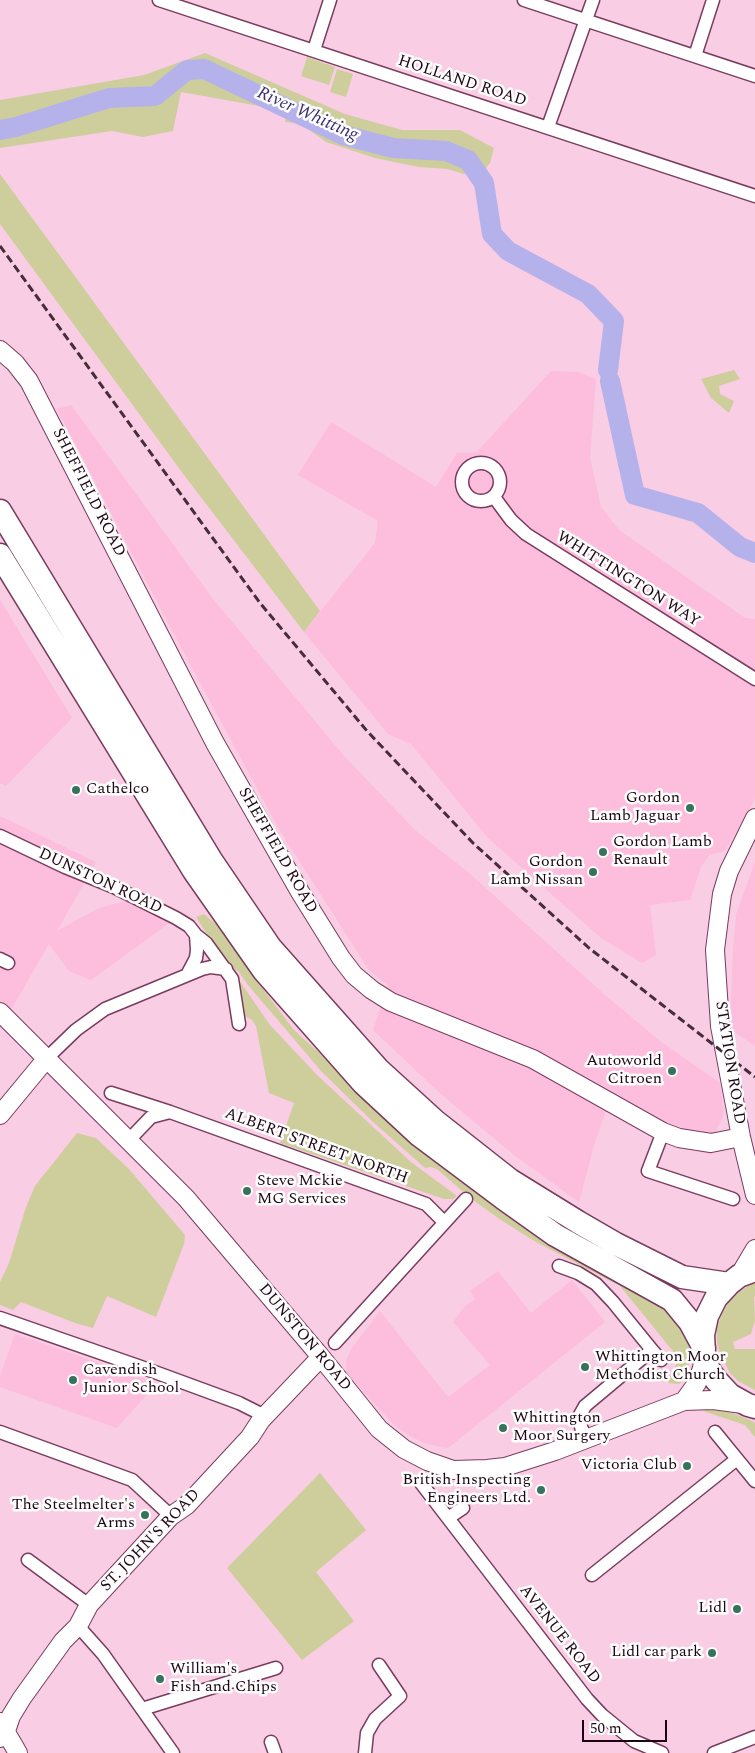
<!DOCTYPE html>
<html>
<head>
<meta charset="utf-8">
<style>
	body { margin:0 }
	#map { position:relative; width:755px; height:1753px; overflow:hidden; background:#f9cde3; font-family:Spectral,serif }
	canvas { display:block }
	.scale { position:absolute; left:582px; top:1720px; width:85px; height:22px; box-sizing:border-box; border:2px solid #1d0613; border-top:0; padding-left:6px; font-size:15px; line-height:18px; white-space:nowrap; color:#1d0613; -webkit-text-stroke:4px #fdfdfd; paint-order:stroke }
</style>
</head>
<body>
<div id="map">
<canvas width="755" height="1753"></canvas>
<div class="scale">50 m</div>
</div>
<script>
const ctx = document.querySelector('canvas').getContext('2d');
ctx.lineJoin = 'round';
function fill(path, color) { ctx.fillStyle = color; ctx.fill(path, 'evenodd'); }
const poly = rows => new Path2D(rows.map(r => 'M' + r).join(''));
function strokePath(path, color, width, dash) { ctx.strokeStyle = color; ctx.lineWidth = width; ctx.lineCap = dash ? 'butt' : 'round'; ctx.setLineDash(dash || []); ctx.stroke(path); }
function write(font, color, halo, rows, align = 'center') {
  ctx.font = font + ' Spectral,serif'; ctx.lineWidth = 5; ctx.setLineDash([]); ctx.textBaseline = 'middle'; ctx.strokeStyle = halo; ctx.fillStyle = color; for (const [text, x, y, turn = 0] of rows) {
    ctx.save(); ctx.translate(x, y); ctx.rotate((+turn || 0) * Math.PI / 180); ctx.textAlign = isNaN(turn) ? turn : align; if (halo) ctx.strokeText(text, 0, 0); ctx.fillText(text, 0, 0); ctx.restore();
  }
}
const built = poly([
	[551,371,577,372,596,379,590,458,601,507,619,530,745,618,755,619,755,799,725,851,709,855,701,867,690,900,650,905,656,955,642,963,601,938,488,838,411,744,388,734,304,632,375,543,378,521,298,475,331,422,436,487,457,453,477,452],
	[71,405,213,599,345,757,415,830,469,873,605,995,660,1041,720,1083,724,1112,721,1121,717,1128,712,1155,671,1144,607,1108,594,1145,579,1202,514,1155,442,1095,373,1030,388,985,369,970,280,831,168,623,57,409],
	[0,600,72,718,6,786,0,783],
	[0,816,96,862,57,931,99,908,126,901,135,897,176,918,91,980,69,971,49,944,0,1029],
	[755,862,755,1046,730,1029,733,950,736,915],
	[498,1271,531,1313,572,1280,605,1322,448,1448,427,1444,412,1437,394,1425,346,1373,346,1360,352,1348,380,1311,448,1397,490,1365,453,1322,465,1306,475,1299,470,1291],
	[15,1334,157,1383,117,1428,0,1387,0,1376]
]);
const green = poly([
	[205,53,345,114,402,130,460,130,494,148,490,163,485,169,464,174,447,169,419,167,375,158,326,142,301,124,285,122,287,111,181,92,173,131,143,137,112,131,0,148,0,100,144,75],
	[307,57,335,67,329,85,301,76],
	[337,69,353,74,346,97,330,92],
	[0,174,320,611,304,632,184,475,0,224],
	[734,370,740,379,719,386,720,394,734,401,729,413,711,398,701,379],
	[204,914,217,925,250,972,294,1030,357,1087,665,1306,687,1336,690,1350,692,1358,680,1384,668,1383,677,1362,676,1355,620,1286,536,1242,501,1220,470,1198,437,1169,431,1167,425,1168,372,1121,321,1071,248,985,239,972,225,963,196,917],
	[235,976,239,980,270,1025,318,1076,411,1162,457,1196,453,1199,444,1199,280,1143,294,1103,269,1093,256,1026,252,1020,245,1016],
	[77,1133,96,1138,129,1169,185,1235,184,1244,156,1317,107,1296,93,1328,75,1323,21,1302,13,1310,0,1305,0,1282,9,1263,26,1207,35,1186],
	[755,1283,755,1296,754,1297,755,1321,751,1334,733,1342,735,1349,755,1349,755,1390,738,1381,730,1373,720,1354,717,1342,717,1328,721,1316,730,1299,749,1285],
	[708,1409,719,1409,735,1414,752,1421,755,1423,755,1437,745,1425,703,1411],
	[320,1473,366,1530,316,1572,354,1621,302,1660,227,1568]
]);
const river = poly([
	[0,130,16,127,109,98,155,96,187,70,204,69,343,135,393,148,446,151,468,160,484,183,492,234,508,251,588,294,614,321,608,370],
	[610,381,635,495,698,513,740,547,755,553]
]);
const street = poly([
	[159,0,755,196],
	[524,0,755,76],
	[314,50,330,0],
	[695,56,713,0],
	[548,127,593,0],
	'462 482a19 19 0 1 1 38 0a19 19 0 1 1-38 0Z',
	[494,497,511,520,526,534,755,679],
	[0,836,65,867,114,887,176,918,189,926,196,935,206,943,232,979,239,1024],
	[0,959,8,963],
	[187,975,196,958,197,950,196,935],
	[47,1058,76,1030,105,1009,202,969,211,967,226,969],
	[111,1093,170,1112,426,1204,444,1222],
	[663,1132,648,1171,733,1199],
	[128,1141,151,1117,170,1112],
	[559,1266,578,1273,596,1284,613,1302,652,1350,585,1406,580,1415,581,1427,586,1438],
	[0,1318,141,1367,239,1403,265,1416],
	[335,1343,466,1199],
	[652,1350,661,1360],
	[0,1432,132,1480,171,1516],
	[715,1432,755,1481],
	[421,1483,587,1699,602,1715,634,1741,662,1753],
	[448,1518,463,1508],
	[28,1560,89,1605],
	[592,1575,737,1459],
	[78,1626,103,1654,173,1753],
	[142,1709,276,1668],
	[271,1742,275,1753],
	[365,1753,367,1733,375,1719,400,1696,379,1665],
	[714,1753,755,1737]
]);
const secondary = poly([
	[0,350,15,363,29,381,215,743,300,892,341,958,354,975,372,990,391,1002,533,1059,663,1132,679,1138,711,1143,741,1137],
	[755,818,729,871,722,894,715,950,720,1026,741,1137,755,1195],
	[0,1012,186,1198,321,1357,379,1429,404,1449,427,1461,453,1470,487,1469,505,1467,555,1451,684,1401,713,1400,743,1404],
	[0,1115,47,1058],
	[739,1276,755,1249],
	[684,1401,697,1383,702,1368,704,1354],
	[0,1722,18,1753],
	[0,1738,6,1731,11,1716,22,1698,63,1641,78,1626,89,1605,171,1516,187,1505,250,1437,261,1420,321,1357]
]);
const highway = poly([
	[0,511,211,860,270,947,379,1070,435,1121,510,1180,578,1222,616,1244,682,1277,729,1284],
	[0,555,194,871,264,971,363,1083,419,1135,503,1198,555,1235,672,1300,690,1322,704,1348],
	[755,1270,739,1276,729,1284,716,1298,707,1316,703,1335,704,1354,709,1370,716,1380,730,1395,748,1405,755,1407]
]);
const rail = poly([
	[0,246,260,603,367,731,473,843,589,948,755,1077]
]);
const markers = [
	[76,790,5,"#36725c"],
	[690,808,5,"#36725c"],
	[603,852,5,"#36725c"],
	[593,872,5,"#36725c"],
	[672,1071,5,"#36725c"],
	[247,1191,5,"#36725c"],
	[585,1367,5,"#36725c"],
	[73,1380,5,"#36725c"],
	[503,1428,5,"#36725c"],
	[687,1466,5,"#36725c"],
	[541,1490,5,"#36725c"],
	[145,1515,5,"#36725c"],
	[737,1609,5,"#36725c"],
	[712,1653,5,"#36725c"],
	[160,1679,5,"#36725c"]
];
const streetNames = [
	["HOLLAND ROAD",462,82,18],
	["SHEFFIELD ROAD",88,493,63],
	["WHITTINGTON WAY",628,580,32],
	["SHEFFIELD ROAD",277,851,60],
	["DUNSTON ROAD",100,882,25],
	["STATION ROAD",729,1063,81],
	["ALBERT STREET NORTH",316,1147,20],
	["DUNSTON ROAD",304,1338,50],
	["ST. JOHN'S ROAD",151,1541,-46],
	["AVENUE ROAD",559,1635,52]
];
const poiNames = [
	["Cathelco",86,790,"left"],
	["Gordon",680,799],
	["Lamb Jaguar",680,817],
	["Gordon Lamb",613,843,"left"],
	["Renault",613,861,"left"],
	["Gordon",583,863],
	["Lamb Nissan",583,881],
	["Autoworld",662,1062],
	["Citroen",662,1080],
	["Steve Mckie",257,1182,"left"],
	["MG Services",257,1200,"left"],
	["Whittington Moor",595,1358,"left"],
	["Methodist Church",595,1376,"left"],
	["Cavendish",83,1371,"left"],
	["Junior School",83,1389,"left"],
	["Whittington",513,1419,"left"],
	["Moor Surgery",513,1437,"left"],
	["Victoria Club",677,1466],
	["British Inspecting",531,1481],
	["Engineers Ltd.",531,1499],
	["The Steelmelter's",135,1506],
	["Arms",135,1524],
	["Lidl",727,1609],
	["Lidl car park",702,1653],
	["William's",170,1670,"left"],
	["Fish and Chips",170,1688,"left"]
];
const waterNames = [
	["River Whitting",307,115,24]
];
fill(built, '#fdbddd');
fill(green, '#cece9d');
strokePath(river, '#b5b1eb', 20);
strokePath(street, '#793c5e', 15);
strokePath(secondary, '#793c5e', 20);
strokePath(highway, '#793c5e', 25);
strokePath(street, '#fff', 12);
strokePath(secondary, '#fff', 18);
strokePath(highway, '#fff', 22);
strokePath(rail, '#472c3a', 3, [8, 4]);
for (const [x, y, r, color] of markers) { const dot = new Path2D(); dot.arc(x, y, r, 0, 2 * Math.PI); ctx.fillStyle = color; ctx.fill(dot); strokePath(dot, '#fdfdfd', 2); }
write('16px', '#1d0613', '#fdfdfd', streetNames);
write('16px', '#1d0613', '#fdfdfd', poiNames, 'right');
write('italic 18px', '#3b2f72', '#fdfdfd', waterNames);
</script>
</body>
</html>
